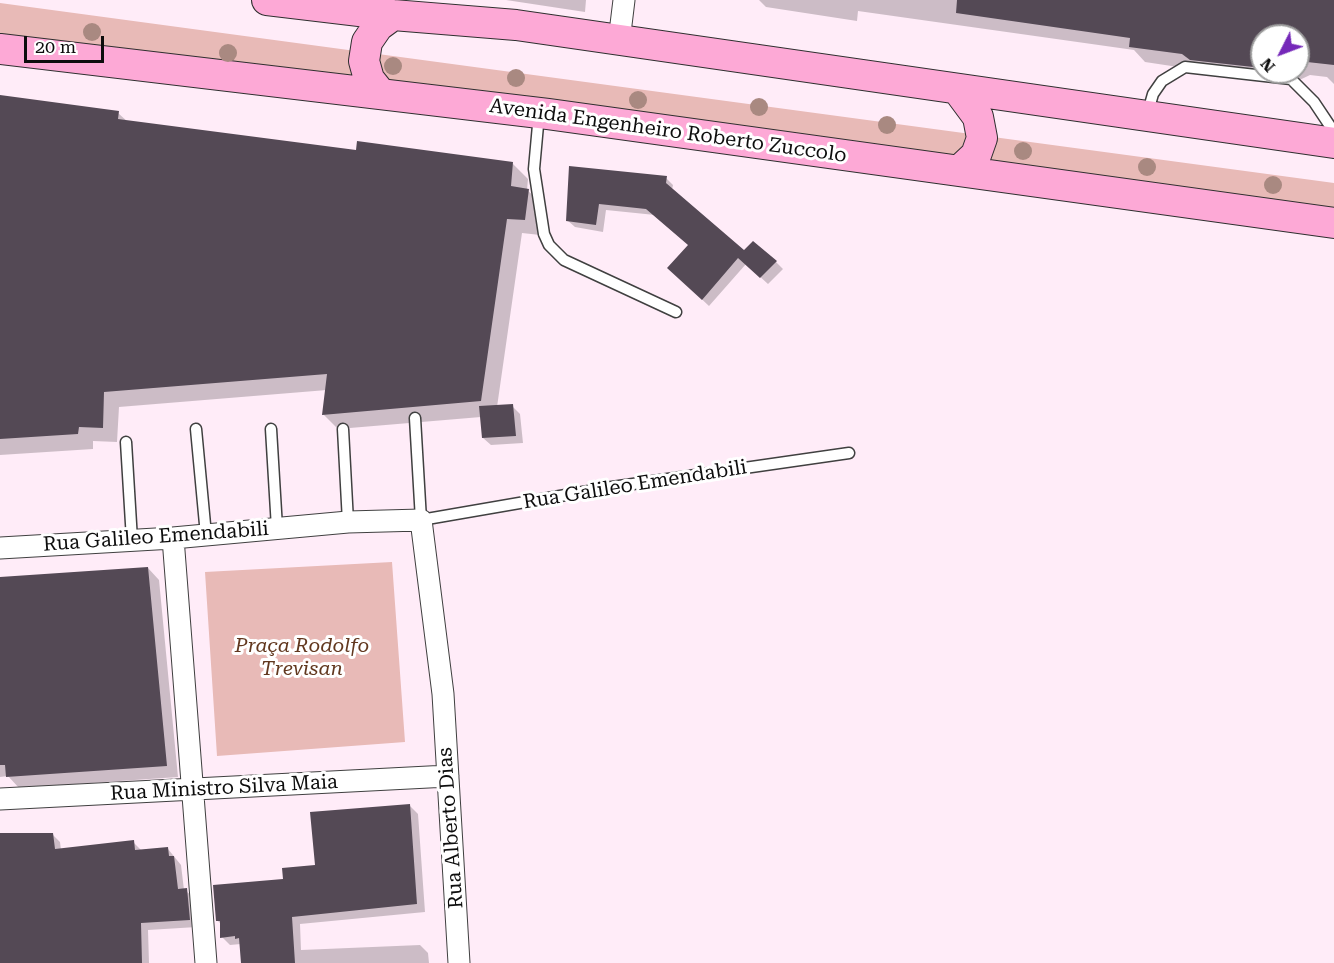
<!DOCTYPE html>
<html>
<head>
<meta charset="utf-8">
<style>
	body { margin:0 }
	#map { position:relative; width:1334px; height:963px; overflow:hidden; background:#ffecf8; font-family:"Roboto Serif",serif }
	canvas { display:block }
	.north { position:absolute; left:1250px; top:24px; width:60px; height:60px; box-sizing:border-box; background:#fff; border:2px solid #9e9e9e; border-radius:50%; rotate:228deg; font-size:16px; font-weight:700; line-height:24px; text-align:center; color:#0d0d0d }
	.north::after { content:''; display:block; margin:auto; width:21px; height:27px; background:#7528b9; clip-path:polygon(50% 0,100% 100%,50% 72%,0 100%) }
	.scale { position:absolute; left:24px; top:36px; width:80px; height:27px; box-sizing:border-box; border:3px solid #0d0d0d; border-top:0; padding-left:8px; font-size:18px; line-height:21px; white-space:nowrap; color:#0d0d0d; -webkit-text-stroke:4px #fff; paint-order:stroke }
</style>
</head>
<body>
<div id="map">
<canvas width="1334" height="963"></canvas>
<div class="north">N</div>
<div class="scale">20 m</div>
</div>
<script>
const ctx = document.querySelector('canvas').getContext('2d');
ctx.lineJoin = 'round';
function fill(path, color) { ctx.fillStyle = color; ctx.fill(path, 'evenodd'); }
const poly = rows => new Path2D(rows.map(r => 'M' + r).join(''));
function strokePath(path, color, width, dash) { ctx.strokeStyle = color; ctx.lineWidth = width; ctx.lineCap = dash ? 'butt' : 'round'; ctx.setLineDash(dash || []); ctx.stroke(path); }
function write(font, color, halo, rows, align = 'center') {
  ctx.font = font + ' "Roboto Serif",serif'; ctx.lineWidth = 6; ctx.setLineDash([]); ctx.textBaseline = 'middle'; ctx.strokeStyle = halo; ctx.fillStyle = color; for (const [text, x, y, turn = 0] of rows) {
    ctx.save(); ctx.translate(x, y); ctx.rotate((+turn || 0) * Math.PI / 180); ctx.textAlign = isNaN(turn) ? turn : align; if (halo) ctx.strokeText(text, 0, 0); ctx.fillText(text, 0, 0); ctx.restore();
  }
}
const green = poly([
	[0,3,1334,183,1334,209,0,34],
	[392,562,405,742,217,756,205,572]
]);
const shadow = poly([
	[506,0,586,0,585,12],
	[759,0,1334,0,1334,84,1327,77,1310,75,1291,84,1145,62,1134,50,858,11,857,21,766,7],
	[1262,36,1298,36,1298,72,1262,72],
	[0,97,118,113,128,122,357,152,513,164,528,179,527,190,544,205,540,235,522,233,497,407,512,406,520,414,523,443,491,445,483,438,481,417,338,429,323,414,327,390,119,407,117,442,93,441,93,449,0,455],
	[571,167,666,178,673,185,672,190,745,252,776,262,783,269,768,284,746,264,709,306,676,275,690,245,655,215,606,210,603,232,575,227,567,220],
	[148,568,159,580,178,777,19,788,8,776,0,777,0,578],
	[410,806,418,814,425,912,300,924,301,950,420,945,428,953,429,963,242,963,241,944,230,945,222,937,221,924,217,920,285,880,317,866],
	[53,835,60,842,61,850,133,842,141,850,168,849,181,865,184,890,194,897,197,927,148,930,149,963,0,963,0,836]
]);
const building = poly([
	[957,0,1334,0,1334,65,1298,61,1298,36,1262,36,1262,68,1190,60,1182,54,1129,47,1130,38,956,13],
	[0,95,119,111,118,119,356,150,357,141,513,162,511,186,529,189,525,220,507,219,481,401,322,415,327,374,104,392,103,428,79,427,78,434,0,439],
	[569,166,667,176,666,183,744,250,753,241,777,261,760,278,738,258,702,300,667,268,688,245,646,209,599,204,596,225,566,221],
	[513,404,516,436,482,438,479,406],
	[148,567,167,766,6,777,5,765,0,765,0,577],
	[410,804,417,904,292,917,295,963,241,963,239,938,235,939,235,936,220,938,220,921,216,921,213,885,283,879,282,868,315,865,310,812],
	[0,833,53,833,55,849,134,840,135,850,168,847,169,856,174,856,178,889,187,888,190,920,141,923,142,963,0,963]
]);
const lane = poly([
	[539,114,534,169,544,234,549,245,564,260,676,312],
	[1147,115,1153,94,1162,81,1185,67,1291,79,1314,102,1334,132],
	[415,418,421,520,612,487,849,453],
	[196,429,206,535],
	[271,429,277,528],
	[343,429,348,522],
	[126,442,132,540]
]);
const street = poly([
	[619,41,624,0],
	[173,538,206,963],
	[0,548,173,538,348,522,421,520,443,694,459,963],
	[0,799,448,776]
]);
const secondary = poly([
	[267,0,393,15,516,25,1334,143],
	[0,49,548,114,1334,223],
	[958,90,978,117,982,138,976,155,960,170],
	[381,94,369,79,364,61,367,42,378,26,393,15]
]);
const trees = [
	[92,32],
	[228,53],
	[393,66],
	[516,78],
	[638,100],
	[759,107],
	[887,125],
	[1023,151],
	[1147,167],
	[1273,185]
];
const streetNames = [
	["Avenida Engenheiro Roberto Zuccolo",668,131,8],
	["Rua Galileo Emendabili",635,485,-9],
	["Rua Galileo Emendabili",156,537,-4],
	["Rua Ministro Silva Maia",224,788,-3],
	["Rua Alberto Dias",451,828,-94]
];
const parkNames = [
	["Praça Rodolfo",302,646],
	["Trevisan",302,669]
];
fill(green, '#e8bab7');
fill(shadow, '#0003');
fill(building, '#544955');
strokePath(lane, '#404040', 13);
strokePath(street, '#404040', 23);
strokePath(secondary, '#2f2f2f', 32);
strokePath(lane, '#fff', 10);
strokePath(street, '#fff', 21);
strokePath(secondary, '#fda9d6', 30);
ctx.fillStyle = '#a98981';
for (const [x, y] of trees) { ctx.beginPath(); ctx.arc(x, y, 9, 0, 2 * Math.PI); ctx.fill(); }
write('20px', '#0d0d0d', '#fff', streetNames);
write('italic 20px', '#62381f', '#fff', parkNames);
</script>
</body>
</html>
